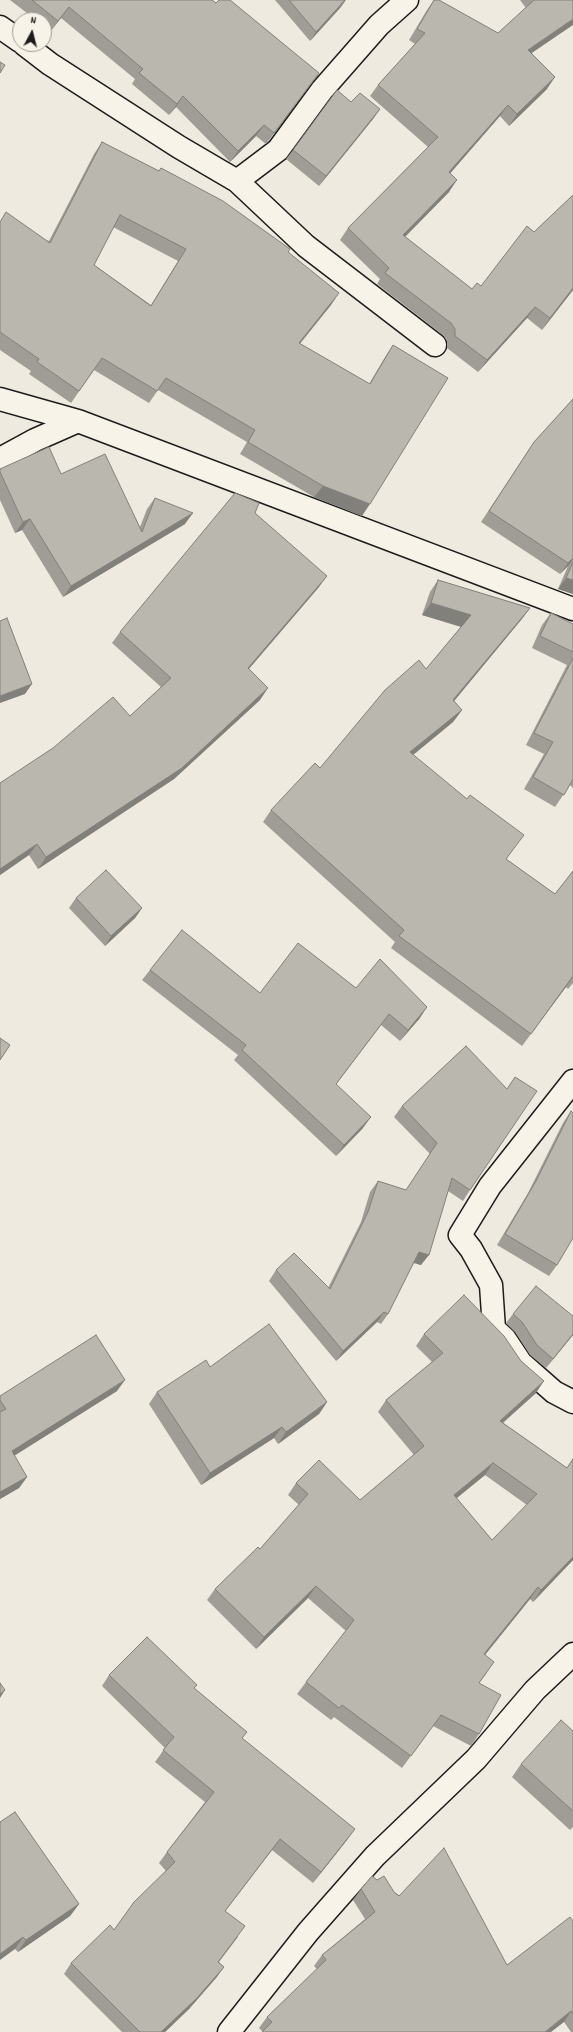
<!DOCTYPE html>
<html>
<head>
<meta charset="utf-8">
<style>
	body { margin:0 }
	#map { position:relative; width:573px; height:2032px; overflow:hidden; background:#eeeae0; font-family:Dekko,sans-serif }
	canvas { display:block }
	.north { position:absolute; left:12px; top:12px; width:40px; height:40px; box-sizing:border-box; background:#f7f3e8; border:1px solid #9f9d96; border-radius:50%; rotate:7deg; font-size:11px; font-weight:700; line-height:16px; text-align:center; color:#1c1c1c }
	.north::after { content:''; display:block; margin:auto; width:14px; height:18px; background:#1c1c1c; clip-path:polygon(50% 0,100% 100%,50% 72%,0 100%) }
</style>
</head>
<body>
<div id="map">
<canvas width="573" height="2032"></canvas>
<div class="north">N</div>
</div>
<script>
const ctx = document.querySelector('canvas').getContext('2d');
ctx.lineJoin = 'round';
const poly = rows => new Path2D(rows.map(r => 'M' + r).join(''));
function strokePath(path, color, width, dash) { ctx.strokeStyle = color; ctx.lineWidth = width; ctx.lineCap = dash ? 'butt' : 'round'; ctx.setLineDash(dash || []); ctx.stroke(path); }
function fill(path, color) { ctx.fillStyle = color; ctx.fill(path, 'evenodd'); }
const minor = poly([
	[0,27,20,41],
	[24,44,50,64,179,147,237,181,306,246,435,345],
	[237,181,278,150,322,90,379,25,407,0],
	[0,399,78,421,573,609],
	[0,459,35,440,78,421],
	[573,1081,490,1186,460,1235,471,1249,491,1285,494,1329,505,1339,521,1363,554,1392,573,1402],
	[229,2032,308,1932,375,1856,476,1759,535,1690,573,1654]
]);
const wall = poly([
	[10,0,212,0,319,73,266,144,256,136,230,162,176,107,169,115,132,84,135,79,61,18,50,32,44,27,44,20,36,20],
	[275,0,346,0,340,8,310,41],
	[434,0,498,33,526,8,520,0,573,0,532,53,547,89,509,126,500,116,450,173,449,192,405,237,472,289,481,286,534,232,573,195,573,290,542,330,527,318,478,372,447,348,447,341,443,335,377,284,380,279,340,240,348,228,428,147,370,96,378,85,415,44,409,40,427,10],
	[351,102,380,109,373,119,319,186,286,159,293,150],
	[102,142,159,171,161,168,288,252,331,305,300,344,369,384,385,357,393,345,362,516,314,497,240,454,247,442,158,390,149,403,94,370,71,403,29,374,31,371,0,350,0,222,49,241,94,154],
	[113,227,178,261,151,305,94,265],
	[573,399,573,594,558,589,568,566,560,574,481,522,534,442],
	[0,469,61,474,140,527,147,509,155,498,185,524,63,597,22,530,15,533,0,500],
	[255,513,319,587,249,669,260,700,174,779,38,869,29,855,0,875,0,783,130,716,161,687,112,643,120,632],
	[438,580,530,608,521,620,454,701,462,710,453,722,413,755,506,859,555,894,573,871,573,983,568,989,566,987,522,1046,391,948,395,942,263,822,271,810,320,768,426,669,461,627,422,615,430,592],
	[551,613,573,624,573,788,570,785,555,807,524,789,544,754,526,745,567,665,532,648,542,625],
	[76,898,142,908,135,918,105,946,69,908],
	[150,970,260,993,356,988,420,1018,400,1041,381,1025,336,1084,363,1128,336,1156,234,1060,238,1055,142,980],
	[466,1046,470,1190,463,1201,448,1191,421,1265,413,1263,388,1314,381,1324,377,1322,336,1361,269,1281,276,1270,328,1288,361,1222,370,1192,378,1181,406,1190,430,1154,394,1117,402,1106],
	[571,1111,557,1265,549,1276,497,1245,528,1193,563,1123],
	[513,1314,573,1316,573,1335,546,1368,530,1355,515,1332,506,1323],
	[424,1334,536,1393,503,1423,567,1468,573,1458,573,1560,533,1602,530,1599,485,1655,486,1674,479,1683,479,1734,471,1746,433,1726,402,1768,334,1717,331,1720,297,1694,306,1682,346,1631,308,1598,256,1649,207,1600,215,1589,260,1549,299,1505,288,1495,296,1483,360,1500,414,1455,378,1412,386,1400,432,1362,416,1346],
	[485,1475,527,1505,492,1540,456,1498],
	[210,1367,327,1402,319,1414,278,1444,274,1438,201,1485,149,1404,157,1392],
	[117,1391,14,1456,27,1477,19,1488,0,1499,0,1396],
	[109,1675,197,1685,194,1688,247,1732,242,1738,347,1840,313,1883,272,1850,225,1911,238,1937,219,1962,224,1967,216,1978,189,2009,165,2032,122,2032,64,1974,71,1963,114,1930,166,1871,159,1863,167,1852,205,1802,155,1762,165,1748,102,1686],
	[573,1731,573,1827,570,1830,512,1777,521,1764],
	[0,1822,79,1904,70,1916,18,1952,15,1949],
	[361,1889,394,1892,507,1965,573,1921,573,2032,571,2032,564,2022,263,2032,259,2028,267,2017,317,1969,314,1966,322,1955,365,1919,353,1900]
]);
const shadedWall = poly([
	[346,0,340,8,310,41,316,32],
	[69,7,61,18,50,32,58,21],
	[573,19,573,25,520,61,528,50],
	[319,73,311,84,266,144,274,133],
	[555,77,547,89,509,126,517,114],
	[183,96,176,107,169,115,177,104],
	[508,105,500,116,441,184,449,172],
	[380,109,373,119,319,186,326,176],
	[264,125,256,136,230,162,238,151],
	[457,180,449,192,395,247,403,235],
	[573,288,573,290,542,330,550,318],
	[339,293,331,305,290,355,299,343],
	[535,307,527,318,478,372,487,360],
	[323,486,370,504,362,516,314,497],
	[193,513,185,524,63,597,71,586],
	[30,519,22,530,15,533,23,522],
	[573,558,573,559,568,566,560,574,568,563],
	[327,576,319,587,240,679,248,668],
	[566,578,573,580,573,594,558,589],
	[431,603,471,615,462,627,422,615],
	[530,608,521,620,445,712,453,700],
	[32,684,25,694,0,703,0,696],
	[268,688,260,700,174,779,38,869,46,857],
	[462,710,453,722,402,764,410,752],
	[37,844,29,855,0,875,0,869],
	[142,908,135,918,105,946,111,936],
	[573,976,566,987,522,1046,531,1034],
	[427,1007,420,1018,400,1041,408,1030],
	[389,1014,381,1025,328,1095,336,1084],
	[371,1117,363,1128,336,1156,344,1145],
	[419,1252,429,1255,421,1265,412,1262],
	[384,1312,377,1322,336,1361,343,1351],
	[573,1334,573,1335,546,1368,553,1359],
	[125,1380,117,1391,4,1462,12,1451],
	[544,1381,536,1393,492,1432,500,1421],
	[327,1402,319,1414,278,1444,286,1432],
	[282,1427,274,1438,201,1485,210,1473],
	[493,1463,485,1475,446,1507,454,1495],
	[27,1477,19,1488,0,1499,0,1492],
	[573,1557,573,1560,533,1602,541,1590],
	[316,1586,308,1598,256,1649,264,1637],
	[538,1587,530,1599,476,1666,484,1654],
	[5,1690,0,1698,0,1694],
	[355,1829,347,1840,313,1883,321,1872],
	[280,1839,272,1850,217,1922,225,1911],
	[79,1904,70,1916,18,1952,26,1940],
	[23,1937,15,1949,0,1960,0,1954],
	[224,1967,216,1978,189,2009,165,2032,161,2032],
	[571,2011,564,2022,551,2032,545,2032]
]);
const building = poly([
	[32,0,212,0,216,3,219,0,230,0,319,73,274,133,264,125,238,151,183,96,177,104,139,73,143,69,69,7,58,21,32,0],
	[289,0,345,0,316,32,289,0],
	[434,0,439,0,498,33,534,0,573,0,573,19,528,50,555,77,517,114,508,105,449,172,457,180,403,235,472,289,477,283,481,286,527,226,534,232,573,195,573,288,550,318,535,307,487,360,455,336,455,329,451,323,385,273,389,268,348,228,438,137,378,85,425,33,417,29,434,0],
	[0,62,5,65,0,73,0,62],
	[337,90,351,102,360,93,380,109,326,176,293,150,337,90],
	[102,142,159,171,161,168,223,201,290,249,288,252,339,293,299,343,370,384,393,345,448,378,370,504,323,486,248,442,255,430,166,378,157,391,102,358,79,391,37,362,39,359,0,332,0,222,6,212,50,243,102,142],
	[120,215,186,249,151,306,94,265,120,215],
	[573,399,573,558,568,563,489,511,534,442,573,399],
	[49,447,61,474,105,454,142,532,155,498,193,513,71,586,30,519,23,522,0,472,0,469,49,447],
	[235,493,259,503,255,513,327,576,248,668,268,688,182,768,46,857,37,844,0,869,0,783,53,748,113,697,130,716,171,678,120,632,235,493],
	[573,562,573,580,566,578,573,562],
	[438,580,530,608,453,700,462,710,410,752,467,799,470,795,524,835,506,859,555,894,573,871,573,976,531,1034,399,936,404,930,271,810,315,763,320,768,385,690,419,660,426,669,471,615,431,603,438,580],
	[551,613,573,624,573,652,540,636,551,613],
	[7,618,32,684,0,696,0,621,7,618],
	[573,658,573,779,564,795,533,777,553,742,534,733,573,658],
	[106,870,142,908,111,936,76,898,106,870],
	[182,930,260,993,298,943,356,988,380,959,427,1007,408,1030,389,1014,336,1084,371,1117,344,1145,242,1050,246,1045,150,970,182,930],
	[0,1038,10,1045,0,1060,0,1038],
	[466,1046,507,1089,515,1077,537,1091,470,1190,452,1178,429,1255,419,1252,388,1314,384,1312,343,1351,276,1270,294,1253,330,1289,368,1212,378,1181,406,1190,437,1143,402,1106,466,1046],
	[571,1111,573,1113,573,1238,557,1265,505,1234,536,1181,571,1111],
	[536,1286,573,1316,573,1334,553,1359,537,1345,522,1322,513,1314,536,1286],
	[464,1295,504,1336,521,1361,544,1381,500,1421,567,1468,573,1459,573,1557,541,1590,538,1587,484,1654,494,1662,479,1683,501,1695,479,1734,441,1715,411,1756,342,1705,339,1708,306,1682,354,1620,316,1586,264,1637,215,1589,258,1547,260,1549,308,1494,296,1483,319,1460,360,1500,424,1446,386,1400,443,1353,424,1334,464,1295],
	[493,1463,537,1494,492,1540,454,1495,493,1463],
	[269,1324,327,1402,286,1432,282,1427,210,1473,157,1392,206,1360,210,1367,269,1324],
	[96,1335,125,1380,12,1451,27,1477,0,1492,0,1412,6,1409,0,1400,0,1396,96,1335],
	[147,1637,197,1685,194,1688,247,1732,242,1738,355,1829,321,1872,280,1839,225,1911,245,1926,218,1962,224,1967,197,1998,161,2032,140,2032,71,1963,110,1925,114,1930,134,1902,175,1862,167,1852,214,1792,163,1750,174,1737,109,1675,147,1637],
	[0,1683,5,1690,0,1694,0,1683],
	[561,1720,573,1731,573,1811,521,1764,561,1720],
	[15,1812,79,1904,26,1940,23,1937,0,1954,0,1822,15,1812],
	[444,1848,507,1965,570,1917,573,1921,573,2014,571,2011,545,2032,262,2032,272,2022,267,2017,326,1960,322,1955,375,1912,361,1889,372,1876,377,1880,384,1876,394,1892,399,1896,444,1848]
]);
strokePath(minor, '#1c1c1c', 25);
strokePath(minor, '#f7f3e8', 22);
fill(wall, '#a09d96');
fill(shadedWall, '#82807a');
fill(building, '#bab7af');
strokePath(building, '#82807a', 1);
</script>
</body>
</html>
